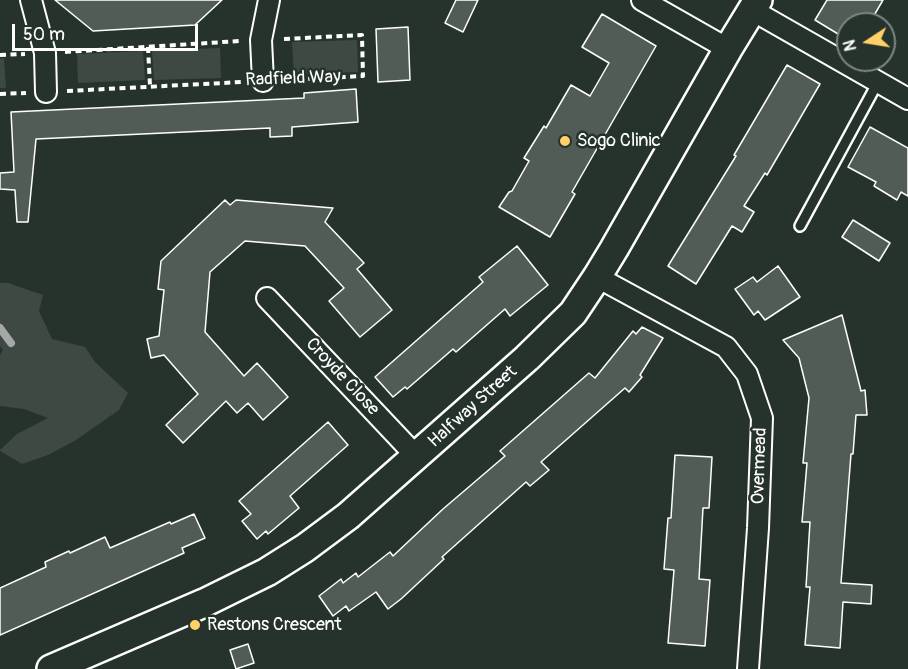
<!DOCTYPE html>
<html>
<head>
<meta charset="utf-8">
<style>
	body { margin:0 }
	#map { position:relative; width:908px; height:669px; overflow:hidden; background:#26332d; font-family:Pangolin,sans-serif }
	canvas { display:block }
	.north { position:absolute; left:836px; top:12px; width:60px; height:60px; box-sizing:border-box; background:#26332d; border:2px solid #7d8581; border-radius:50%; rotate:258deg; font-size:16px; font-weight:700; line-height:24px; text-align:center; color:#fff }
	.north::after { content:''; display:block; margin:auto; width:21px; height:27px; background:#ffd166; clip-path:polygon(50% 0,100% 100%,50% 72%,0 100%) }
	.scale { position:absolute; left:12px; top:24px; width:186px; height:27px; box-sizing:border-box; border:3px solid #fff; border-top:0; padding-left:8px; font-size:18px; line-height:21px; white-space:nowrap; color:#fff; -webkit-text-stroke:4px #26332d; paint-order:stroke }
</style>
</head>
<body>
<div id="map">
<canvas width="908" height="669"></canvas>
<div class="north">N</div>
<div class="scale">50 m</div>
</div>
<script>
const ctx = document.querySelector('canvas').getContext('2d');
ctx.lineJoin = 'round';
function fill(path, color) { ctx.fillStyle = color; ctx.fill(path, 'evenodd'); }
const poly = rows => new Path2D(rows.map(r => 'M' + r).join(''));
function strokePath(path, color, width, dash) { ctx.strokeStyle = color; ctx.lineWidth = width; ctx.lineCap = dash ? 'butt' : 'round'; ctx.setLineDash(dash || []); ctx.stroke(path); }
function write(font, color, halo, rows, align = 'center') {
  ctx.font = font + ' Pangolin,sans-serif'; ctx.lineWidth = 5; ctx.setLineDash([]); ctx.textBaseline = 'middle'; ctx.strokeStyle = halo; ctx.fillStyle = color; for (const [text, x, y, turn = 0] of rows) {
    ctx.save(); ctx.translate(x, y); ctx.rotate((+turn || 0) * Math.PI / 180); ctx.textAlign = isNaN(turn) ? turn : align; if (halo) ctx.strokeText(text, 0, 0); ctx.fillText(text, 0, 0); ctx.restore();
  }
}
const green = poly([
	[357,40,358,72,294,74,292,42],
	[220,48,221,78,154,80,152,51],
	[143,51,145,80,78,83,77,54],
	[4,58,6,88,0,88,0,59],
	[0,283,8,283,43,295,39,311,52,339,85,347,95,362,128,393,119,410,76,440,48,455,22,464,0,451,0,450,17,434,48,418,24,409,0,406,0,355,3,350,0,346]
]);
const stream = poly([
	[0,328,11,343]
]);
const building = poly([
	[55,0,222,0,195,25,93,31,55,0],
	[456,0,478,0,463,32,445,23,456,0],
	[827,0,883,0,869,24,848,24,848,40,815,20,827,0],
	[602,14,656,46,572,192,575,194,550,237,499,207,509,192,512,191,529,161,524,158,544,126,546,128,571,85,590,96,609,63,582,47,602,14],
	[408,27,410,80,378,82,376,29,408,27],
	[787,65,820,84,767,175,765,173,744,206,754,212,742,232,732,226,696,284,668,266,736,156,734,155,787,65],
	[356,89,358,122,292,127,292,136,270,137,270,128,36,139,28,222,17,222,15,190,0,189,0,173,14,172,11,112,304,98,304,93,356,89],
	[870,127,908,148,908,196,901,192,897,200,874,186,876,182,848,167,870,127],
	[225,200,230,205,236,200,333,208,325,222,364,263,357,269,392,310,360,337,329,301,344,288,305,246,245,241,210,272,205,332,244,376,257,363,288,397,263,420,248,403,237,413,226,401,183,443,166,425,198,394,164,355,151,358,147,339,159,336,164,290,158,289,161,261,225,200],
	[853,220,890,243,879,261,842,237,853,220],
	[517,246,548,285,510,316,505,309,456,352,453,349,407,389,405,387,393,397,375,377,483,282,479,277,517,246],
	[778,266,800,297,765,320,758,311,754,315,735,289,753,277,757,282,778,266],
	[842,315,861,391,865,390,867,415,856,415,853,454,851,454,841,583,872,585,871,604,843,602,840,648,805,645,810,587,806,587,810,522,802,522,807,463,803,463,809,398,799,358,783,340,842,315],
	[642,327,663,338,640,375,642,377,629,392,625,388,541,462,549,470,530,486,526,482,442,557,444,559,401,599,388,609,376,592,349,611,346,606,333,616,319,596,341,579,343,583,356,573,358,577,390,552,393,556,443,509,505,456,500,451,589,373,595,378,633,331,636,334,642,327],
	[328,422,348,445,290,496,299,508,268,534,266,531,257,539,242,521,251,514,239,501,328,422],
	[675,455,712,457,709,508,703,508,699,579,710,580,705,646,668,643,674,570,664,569,668,518,671,518,675,455],
	[194,514,205,538,182,548,184,553,0,635,0,588,46,567,45,562,69,551,70,553,105,537,110,548,170,522,171,524,194,514],
	[248,644,254,663,236,669,230,650,248,644]
]);
const path = poly([
	[284,39,362,35,363,76,285,80],
	[148,47,150,86],
	[65,52,240,41],
	[0,55,25,54],
	[67,91,242,82],
	[0,94,26,93]
]);
const lane = poly([
	[800,226,878,82]
]);
const street = poly([
	[31,0,45,53,46,92],
	[642,0,728,49],
	[752,10,908,99],
	[263,81,261,40,269,0],
	[597,277,726,347,747,374,762,418,758,528,748,669],
	[267,298,417,457]
]);
const secondary = poly([
	[51,669,204,603,267,572,305,548,348,516,527,358,573,313,597,277,614,249,728,49,758,0]
]);
const markers = [
	[565,141,6,"#ffd166"],
	[195,625,6,"#ffd166"]
];
const streetNames = [
	["Radfield Way",293,79,-2],
	["Croyde Close",342,377,47],
	["Halfway Street",473,407,-42],
	["Overmead",760,466,-88]
];
const poiNames = [
	["Sogo Clinic",577,141],
	["Restons Crescent",207,625]
];
fill(green, '#3e4944');
strokePath(stream, '#a4a9a7', 8);
fill(building, '#515c57');
strokePath(building, '#fff', 1.5);
strokePath(lane, '#fff', 14);
strokePath(street, '#fff', 24);
strokePath(secondary, '#fff', 32);
strokePath(path, '#fff', 4, [6, 4.5]);
strokePath(lane, '#26332d', 9);
strokePath(street, '#26332d', 20);
strokePath(secondary, '#26332d', 27);
for (const [x, y, r, color] of markers) { const dot = new Path2D(); dot.arc(x, y, r, 0, 2 * Math.PI); ctx.fillStyle = color; ctx.fill(dot); strokePath(dot, '#26332d', 2); }
write('18px', '#fff', '#26332d', streetNames);
write('18px', '#fff', '#26332d', poiNames, 'left');
</script>
</body>
</html>
